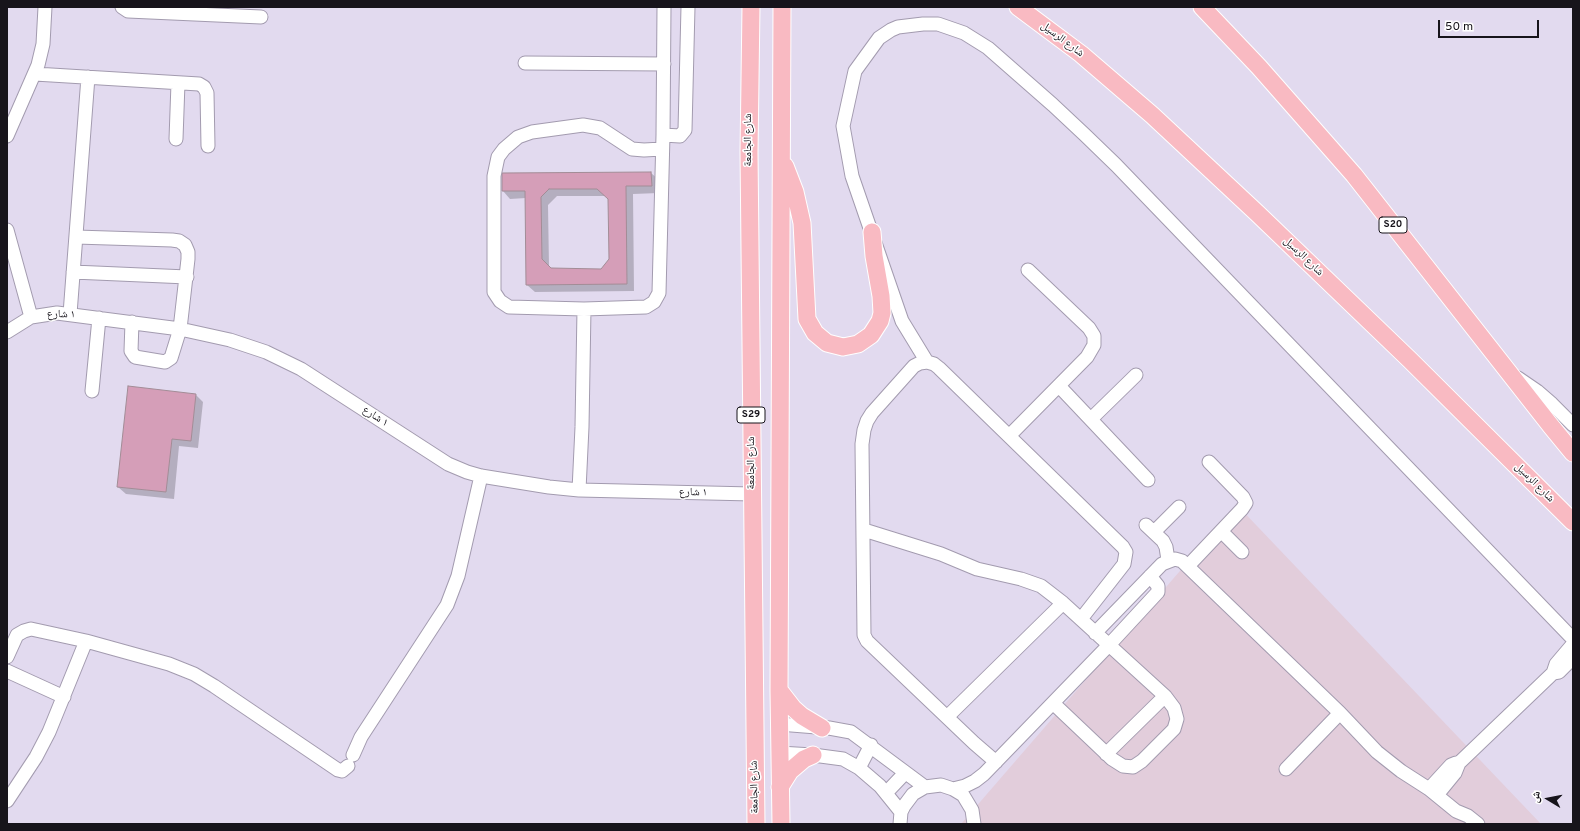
<!DOCTYPE html>
<html>
<head>
<meta charset="utf-8">
<style>
	body { margin:0 }
	#map { position:relative; width:1580px; height:831px; overflow:hidden; background:#e2daef; font-family:Overpass,"Noto Naskh Arabic",sans-serif }
	canvas { display:block }
	.frame { position:absolute; inset:0; border:8px solid #17141b; pointer-events:none }
	.north { position:absolute; left:1528px; top:779px; width:40px; height:40px; -webkit-text-stroke:3px #fff; paint-order:stroke; rotate:280deg; font-size:11px; font-weight:700; line-height:16px; text-align:center; color:#17141b }
	.north::after { content:''; display:block; margin:auto; width:14px; height:18px; background:#17141b; clip-path:polygon(50% 0,100% 100%,50% 72%,0 100%) }
	.scale { position:absolute; left:1438px; top:20px; width:101px; height:18px; box-sizing:border-box; border:2px solid #17141b; border-top:0; padding-left:5px; font-size:12px; line-height:14px; white-space:nowrap; color:#17141b; -webkit-text-stroke:3px #fff; paint-order:stroke }
</style>
</head>
<body>
<div id="map">
<canvas width="1580" height="831"></canvas>
<div class="frame"></div>
<div class="north">ش</div>
<div class="scale">50 m</div>
</div>
<script>
const ctx = document.querySelector('canvas').getContext('2d');
ctx.lineJoin = 'round';
function fill(path, color) { ctx.fillStyle = color; ctx.fill(path, 'evenodd'); }
const poly = rows => new Path2D(rows.map(r => 'M' + r).join(''));
function strokePath(path, color, width, dash) { ctx.strokeStyle = color; ctx.lineWidth = width; ctx.lineCap = dash ? 'butt' : 'round'; ctx.setLineDash(dash || []); ctx.stroke(path); }
function write(font, color, halo, rows, align = 'center') {
  ctx.font = font + ' Overpass,"Noto Naskh Arabic",sans-serif'; ctx.lineWidth = 3; ctx.setLineDash([]); ctx.textBaseline = 'middle'; ctx.strokeStyle = halo; ctx.fillStyle = color; for (const [text, x, y, turn = 0] of rows) {
    ctx.save(); ctx.translate(x, y); ctx.rotate((+turn || 0) * Math.PI / 180); ctx.textAlign = isNaN(turn) ? turn : align; if (halo) ctx.strokeText(text, 0, 0); ctx.fillText(text, 0, 0); ctx.restore();
  }
}
const medical = poly([
	[1237,505,1541,824,961,824]
]);
const shadow = poly([
	[651,173,659,180,659,193,633,194,634,291,535,292,527,285,526,198,510,199,503,191,503,174],
	[557,196,606,196,609,199,610,259,602,270,550,269,549,267,548,205],
	[196,395,203,402,198,448,179,446,174,499,126,494,118,487]
]);
const building = poly([
	[651,172,652,186,626,186,627,284,526,285,525,191,502,191,502,173,651,172],
	[549,189,597,189,608,199,609,259,601,269,551,268,542,259,541,197,549,189],
	[128,386,196,394,191,441,172,439,166,492,117,487,128,386]
]);
const minor = poly([
	[122,7,128,11,261,17],
	[525,63,664,64],
	[35,74,199,84,204,87,207,93,208,146],
	[663,135,680,136,685,130,688,7],
	[7,136,38,65,43,44,45,7],
	[176,139,178,83],
	[662,149,644,150,632,149,600,128,583,125,532,132,518,137,504,149,498,157,494,176,494,292,500,301,509,307,584,309,646,307,654,302,659,293,663,135,664,7],
	[7,230,31,317],
	[76,237,172,240,179,241,185,245,188,252,188,259,180,329,171,358,165,362,135,357,131,351,132,322],
	[73,272,187,277],
	[70,314,88,77],
	[7,332,31,317,57,313,180,329,230,340,266,352,301,369,448,464,467,472,481,476,549,487,579,490,752,494],
	[927,362,902,321,852,176,843,126,855,71,879,38,891,30,898,27,923,24,938,24,964,33,988,48,1053,105,1085,135,1116,165,1573,639],
	[1518,378,1537,391,1552,404,1573,425],
	[1059,386,1148,480],
	[92,391,99,318],
	[1091,419,1136,375],
	[1009,436,1087,357,1094,345,1094,336,1089,328,1028,270],
	[579,490,582,427,584,309],
	[1146,525,1163,541,1166,547,1168,560],
	[864,530,941,554,977,569,1021,579,1041,586,1063,603,1165,696,1174,708,1177,719,1174,729,1142,761,1133,767,1123,766,1112,759,1054,704],
	[1221,531,1242,552],
	[1154,532,1179,507],
	[1188,566,1242,509,1246,503,1243,497,1209,462],
	[1095,633,1162,564,1175,559,1182,561,1340,713,1377,752,1401,771,1429,789,1456,811,1468,816,1478,824],
	[1573,644,1556,664,1553,673,1559,672,1573,658],
	[7,657,17,635,24,631,31,629,86,641,169,664,194,674,214,686,338,770,342,771,348,766],
	[7,671,64,697],
	[947,717,1063,603],
	[779,724,829,728,851,732,925,787],
	[779,753,813,755,843,759,859,768,880,786,901,812],
	[1106,754,1165,696],
	[353,755,361,737,447,605,458,576,481,476],
	[996,762,974,743,867,641,864,635,862,444,864,430,867,421,872,413,914,366,920,363,927,362,934,364,939,368,1123,547,1126,552,1124,564,1081,619],
	[859,768,871,745],
	[1286,769,1340,713],
	[953,789,965,786,975,781,984,774,1109,645,1158,592,1158,586,1150,576],
	[1429,789,1451,765,1456,763],
	[886,793,905,773],
	[1437,795,1455,773,1459,763,1553,673],
	[7,801,36,757,49,732,86,641],
	[900,824,901,812,904,806,913,794,925,787,941,785,953,789,963,795,972,810,974,824]
]);
const major = poly([
	[751,7,749,152,756,824],
	[1018,7,1081,54,1152,115,1257,213,1410,360,1573,522],
	[1202,7,1259,67,1354,175,1550,425,1573,453],
	[785,166,795,192,802,223,807,319,815,333,827,343,843,347,858,344,871,335,880,321,882,313,881,296,874,256,872,232],
	[779,690,793,708,802,716,822,728],
	[780,787,790,771,804,759,813,755],
	[781,824,779,690,782,7]
]);
const shields = [
	[1393,225,28],
	[751,415,28]
];
const shieldNames = [
	["S20",1393,225],
	["S29",751,415]
];
const streetNames = [
	["شارع الرسيل",1062,40,37],
	["شارع الجامعة",749,140,-90],
	["شارع الرسيل",1303,257,44],
	["١ شارع",61,315,1],
	["١ شارع",375,417,33],
	["شارع الجامعة",752,463,-90],
	["شارع الرسيل",1534,483,45],
	["١ شارع",693,493,1],
	["شارع الجامعة",755,787,-91]
];
fill(medical, '#e2cddb');
fill(shadow, '#0003');
fill(building, '#d59eb8');
strokePath(building, '#a28c96', 1);
strokePath(minor, '#a39baf', 15);
strokePath(major, '#fff', 19);
strokePath(minor, '#fff', 13);
strokePath(major, '#f9bac2', 17);
for (const [x, y, w] of shields) { const box = new Path2D(); box.roundRect(x - w / 2, y - 8, w, 16, 3); ctx.fillStyle = '#fff'; ctx.fill(box); strokePath(box, '#17141b', 1); }
write('bold 10px', '#17141b', null, shieldNames);
write('11px', '#17141b', '#fff', streetNames);
</script>
</body>
</html>
